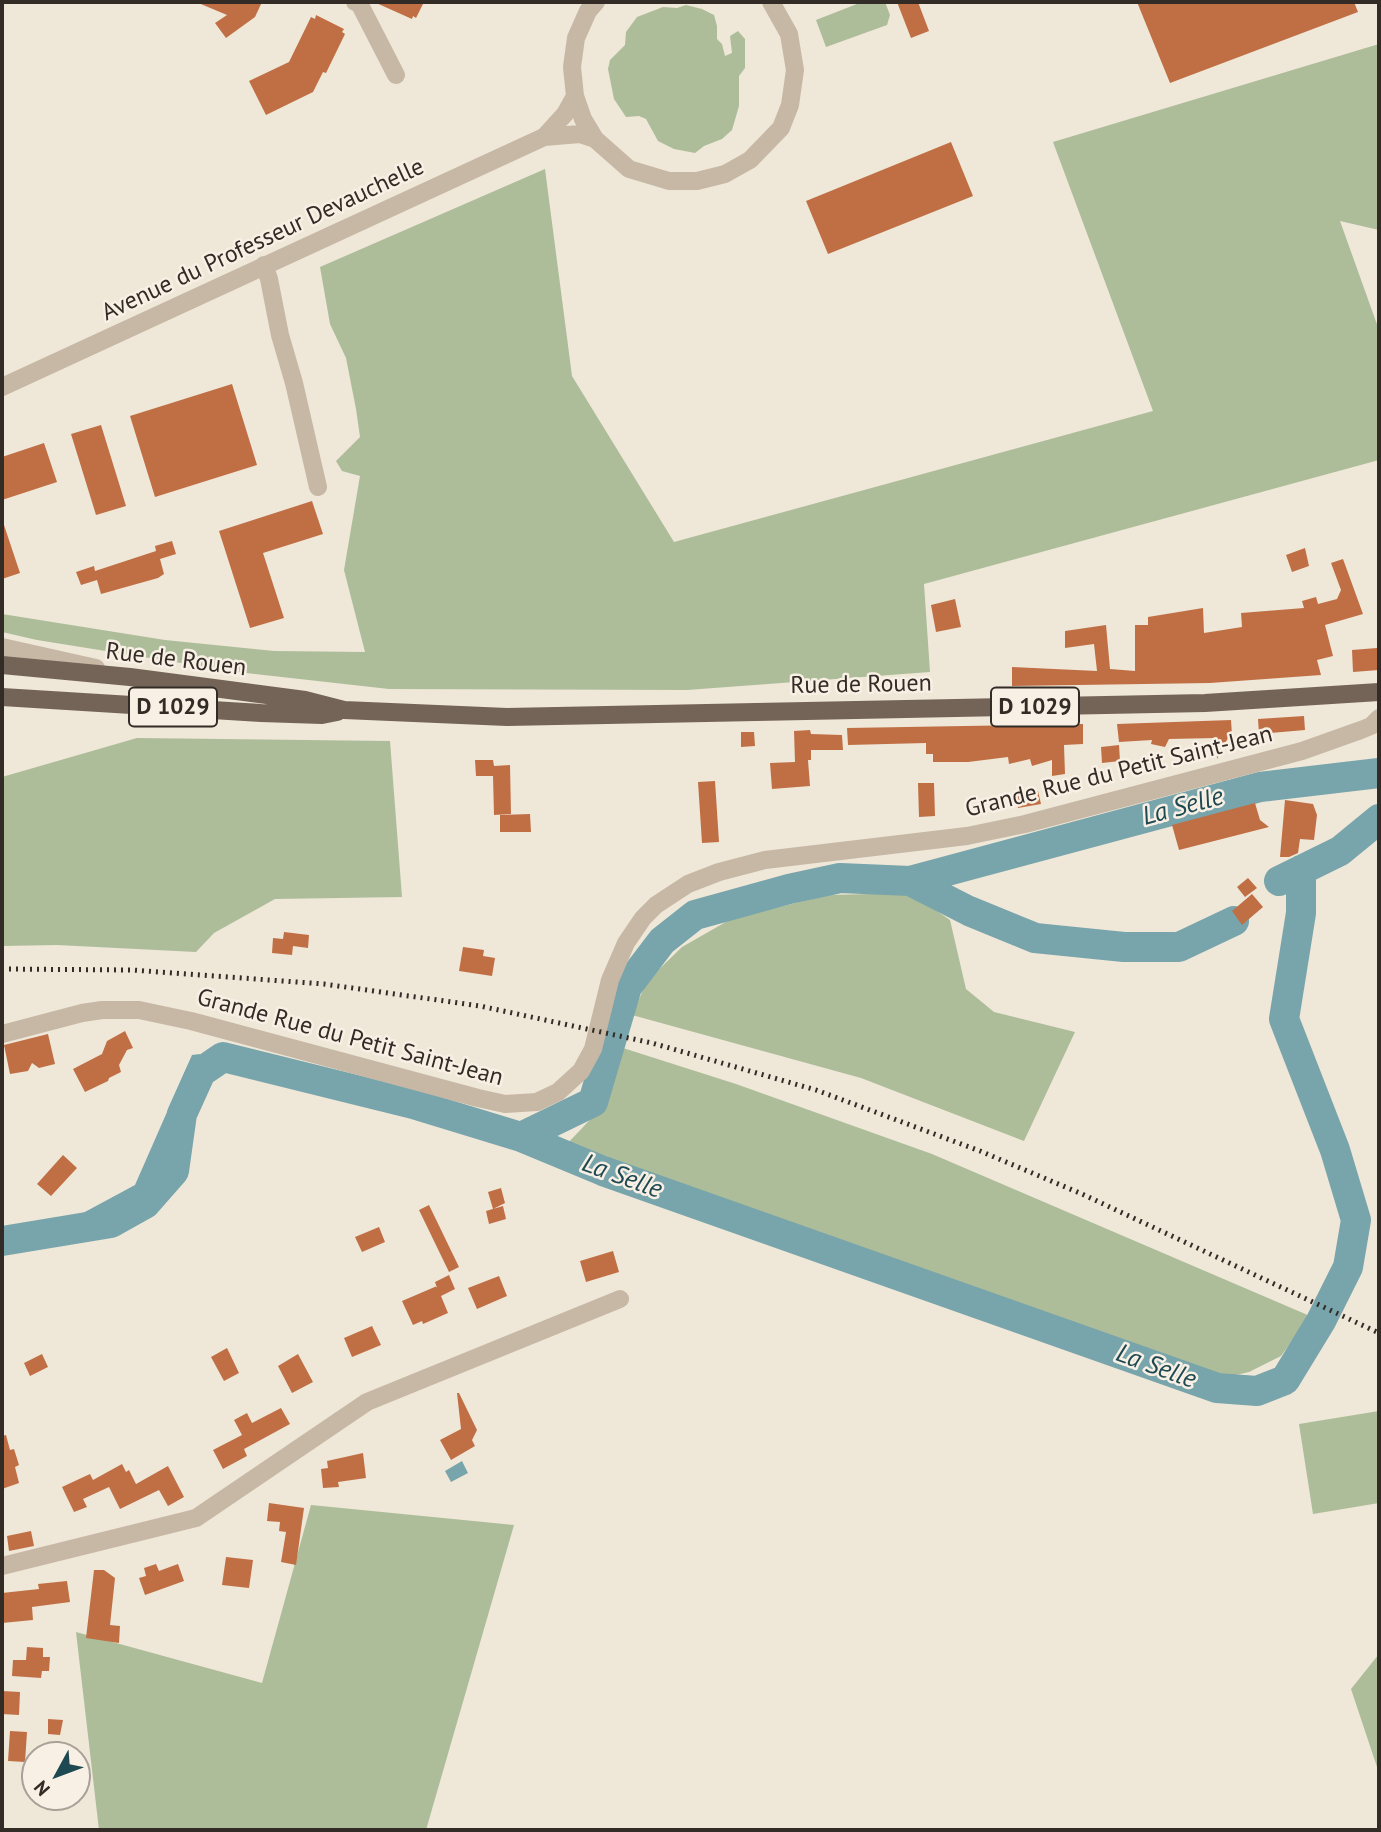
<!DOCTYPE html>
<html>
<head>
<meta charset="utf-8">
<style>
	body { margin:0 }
	#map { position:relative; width:1381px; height:1832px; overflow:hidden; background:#efe7d8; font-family:"PT Sans",sans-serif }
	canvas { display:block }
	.frame { position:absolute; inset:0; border:4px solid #332b26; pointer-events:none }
	.north { position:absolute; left:21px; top:1741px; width:70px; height:70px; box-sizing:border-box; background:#f8f0e4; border:2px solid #a9a198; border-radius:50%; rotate:229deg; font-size:19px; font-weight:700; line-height:28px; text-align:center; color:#332b26 }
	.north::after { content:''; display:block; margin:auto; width:24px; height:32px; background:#1e4952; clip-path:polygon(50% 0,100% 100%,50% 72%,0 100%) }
</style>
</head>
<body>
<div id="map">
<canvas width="1381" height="1832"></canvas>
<div class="frame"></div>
<div class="north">N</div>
</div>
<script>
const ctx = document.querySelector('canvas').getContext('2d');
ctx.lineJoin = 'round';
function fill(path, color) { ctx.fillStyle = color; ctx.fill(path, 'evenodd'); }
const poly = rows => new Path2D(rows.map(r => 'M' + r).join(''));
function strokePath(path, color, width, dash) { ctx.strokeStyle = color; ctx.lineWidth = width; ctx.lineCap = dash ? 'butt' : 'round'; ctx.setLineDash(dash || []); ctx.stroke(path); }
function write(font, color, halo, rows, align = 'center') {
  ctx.font = font + ' "PT Sans",sans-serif'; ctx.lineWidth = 5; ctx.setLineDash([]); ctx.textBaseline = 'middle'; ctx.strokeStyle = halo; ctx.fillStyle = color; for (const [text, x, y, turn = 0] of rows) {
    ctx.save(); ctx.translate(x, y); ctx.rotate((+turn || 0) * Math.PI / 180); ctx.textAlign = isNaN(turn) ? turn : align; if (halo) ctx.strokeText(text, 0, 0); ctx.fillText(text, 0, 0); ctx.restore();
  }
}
const green = poly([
	[862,2,885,2,890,15,887,25,826,47,816,20],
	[686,5,702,9,714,15,717,26,717,39,722,44,725,56,732,53,730,36,738,31,745,39,745,68,739,76,739,106,732,130,722,139,704,146,695,153,674,149,658,141,646,119,639,116,626,117,614,99,608,69,610,60,625,45,626,32,637,17,663,7,677,8],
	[1379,44,1379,230,1340,221,1379,330,1379,460,924,584,930,672,687,690,389,689,237,672,37,640,2,632,2,614,165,640,274,651,365,652,344,570,360,476,342,471,336,461,360,437,356,409,346,358,330,324,320,267,545,169,572,376,674,542,1153,411,1053,142],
	[137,738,390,741,402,897,275,899,214,933,196,952,57,945,2,946,2,777],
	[911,893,950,920,966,989,994,1012,1075,1032,1024,1141,861,1078,632,1015,647,981,682,947,731,919,828,895],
	[623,1048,736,1084,932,1154,1310,1316,1281,1356,1249,1372,1219,1379,566,1145,604,1105],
	[1379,1411,1379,1503,1313,1514,1299,1424],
	[311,1505,514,1525,426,1830,99,1830,76,1632,262,1683],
	[1379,1654,1379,1773,1351,1689]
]);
const water = poly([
	[200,1054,166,1154,152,1183,138,1199,70,1234,2,1248,2,1234,70,1220,135,1185,192,1055],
	[462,1461,468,1473,451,1482,445,1471]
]);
const river = poly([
	[910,881,969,911,1035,938,1124,947,1179,947,1234,921],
	[1279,881,1340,851,1379,819],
	[521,1137,603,1171,1217,1388,1257,1391,1285,1380,1321,1321,1348,1267,1356,1220,1335,1150,1284,1019,1301,913,1301,870],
	[2,1241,111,1223,145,1204,174,1171,182,1114,201,1072,223,1057,413,1104,521,1137,593,1102,627,987,662,941,695,915,789,889,840,878,910,881,1260,787,1379,773]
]);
const building = poly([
	[196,2,262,2,255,17,226,38,215,23,227,15],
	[374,2,424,2,416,18,413,16,412,19],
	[897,2,918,2,929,31,911,38],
	[1137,2,1354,2,1358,12,1170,83],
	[316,15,344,29,342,32,345,34,326,73,323,72,313,92,266,115,249,81,289,62,311,17,315,19],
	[951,142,973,196,828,254,806,201],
	[232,384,257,465,155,497,130,416],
	[101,425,126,506,96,515,71,434],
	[44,443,57,482,2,500,2,457],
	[312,501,323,534,263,553,284,618,250,628,219,531],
	[2,525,4,525,20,573,2,579],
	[172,541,176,554,160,559,164,574,158,578,101,594,97,580,81,585,76,572,94,566,95,571,156,551,155,546],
	[1305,548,1309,566,1292,572,1286,555],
	[1343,559,1363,614,1325,625,1333,656,1317,660,1321,675,1210,683,1012,686,1012,667,1097,671,1094,644,1065,648,1065,631,1106,625,1110,669,1135,671,1135,625,1148,625,1148,617,1203,608,1204,633,1242,627,1241,613,1304,608,1302,601,1316,597,1318,604,1337,599,1341,590,1331,563],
	[955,599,961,627,936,632,931,605],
	[1377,648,1379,670,1353,672,1352,650],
	[1304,716,1305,730,1259,734,1258,719],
	[1231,720,1232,735,1229,736,1217,759,1216,738,1169,739,1165,747,1151,744,1152,740,1119,742,1117,724],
	[1083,724,1083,744,1064,745,1065,774,1052,776,1052,760,1032,766,1030,759,1009,764,1008,757,968,762,933,762,933,754,926,754,926,743,848,745,847,728],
	[810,730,811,734,842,735,843,750,811,750,811,760,808,760,810,786,772,789,770,763,795,762,794,731],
	[741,732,754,732,755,746,741,747],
	[1119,745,1120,761,1102,763,1101,747],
	[475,760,493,760,494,766,510,765,511,814,494,815,493,776,476,776],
	[715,781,719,842,702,843,698,782],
	[918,783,934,783,935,816,919,817],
	[1038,791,1041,804,1018,808,1015,795],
	[1285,800,1313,804,1317,815,1314,840,1300,839,1298,853,1289,857,1280,857],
	[1255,803,1260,820,1269,827,1179,850,1172,825],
	[530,814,531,832,500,832,500,815],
	[1248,878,1257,888,1245,897,1237,887],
	[1252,894,1263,907,1242,925,1232,911],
	[284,932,309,935,308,948,293,946,292,955,272,953,273,938,283,939],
	[463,947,484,950,483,956,495,958,492,976,459,971],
	[125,1031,133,1048,127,1050,119,1065,121,1072,109,1078,108,1081,85,1092,73,1069,102,1054,107,1041],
	[48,1034,55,1064,39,1068,32,1063,28,1071,10,1074,4,1045],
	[63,1155,77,1168,51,1196,37,1184],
	[501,1188,505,1203,493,1209,488,1192],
	[429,1205,459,1267,449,1272,419,1210],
	[503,1206,506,1219,489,1224,486,1211],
	[379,1227,385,1242,362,1252,355,1237],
	[613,1251,619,1272,586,1282,580,1261],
	[449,1275,455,1289,441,1296,448,1313,423,1324,422,1321,413,1325,402,1301,437,1286,437,1288,435,1282],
	[499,1276,507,1296,477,1309,468,1288],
	[372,1326,381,1345,352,1357,344,1338],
	[227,1348,239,1373,224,1381,211,1357],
	[42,1354,48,1367,30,1376,24,1363],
	[298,1354,313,1382,292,1393,278,1366],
	[457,1393,459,1393,477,1430,472,1440,475,1446,451,1460,440,1440,461,1429],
	[281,1408,290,1424,244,1449,247,1456,223,1469,213,1450,242,1435,234,1420,247,1413,252,1423],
	[6,1435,10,1450,14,1449,19,1465,15,1467,19,1483,2,1489,2,1436],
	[363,1453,366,1478,338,1482,339,1487,323,1488,321,1469,328,1468,327,1461],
	[122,1464,126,1472,129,1470,136,1484,168,1466,184,1497,168,1506,159,1490,120,1509,109,1487,83,1499,87,1507,74,1512,62,1487,90,1474,93,1480],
	[269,1503,304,1508,296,1565,281,1562,286,1532,279,1531,280,1522,267,1521],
	[31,1531,34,1546,9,1551,7,1536],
	[226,1557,253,1560,249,1588,222,1585],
	[156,1564,159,1571,178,1564,184,1581,145,1595,139,1578,146,1576,144,1568],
	[94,1570,104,1570,115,1578,110,1625,120,1626,119,1643,86,1638],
	[67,1581,70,1602,32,1607,33,1620,2,1623,2,1593,39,1589,38,1584],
	[27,1647,43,1648,43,1657,50,1657,49,1671,42,1671,41,1678,12,1676,13,1660,26,1660],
	[2,1691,20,1692,19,1715,2,1714],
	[48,1719,63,1720,60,1735,48,1734],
	[10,1731,27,1732,25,1762,8,1761]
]);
const minor = poly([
	[355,2,359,3,396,75],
	[596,2,588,11,576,38,572,67,575,96,583,119,595,139,629,169,669,181,697,181,725,174,750,160,781,128,790,105,795,70,789,34,771,2],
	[544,137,565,114,575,96],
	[264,265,269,279,280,335,294,383,318,487],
	[2,387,544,137,580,134,595,139],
	[2,647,96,668],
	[2,1034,82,1013,102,1010,139,1010,191,1021,478,1098,505,1104,537,1102,558,1092,581,1071,593,1049,610,980,626,943,643,918,656,905,688,884,719,872,765,860,967,836,1025,824,1302,751,1361,730,1371,726,1379,718],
	[2,1566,196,1518,367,1402,620,1299]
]);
const major = poly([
	[2,665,130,677,305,700,344,710,507,717,1205,703,1379,692],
	[2,697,261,713,322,715,337,712]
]);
const rail = poly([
	[2,969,132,970,324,984,480,1006,652,1043,816,1090,980,1151,1082,1194,1379,1333]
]);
const shields = [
	[173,707,88],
	[1035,707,88]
];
const shieldNames = [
	["D 1029",173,707],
	["D 1029",1035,707]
];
const streetNames = [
	["Avenue du Professeur Devauchelle",263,240,-25],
	["Rue de Rouen",176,660,7],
	["Rue de Rouen",861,685,-1],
	["Grande Rue du Petit Saint-Jean",1119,772,-14],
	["Grande Rue du Petit Saint-Jean",350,1038,15]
];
const waterNames = [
	["La Selle",1183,807,-15],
	["La Selle",622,1177,20],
	["La Selle",1156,1367,20]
];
fill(green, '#adbd99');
fill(water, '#78a4ab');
strokePath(river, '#78a4ab', 30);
fill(building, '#c06f45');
strokePath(minor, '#c7b8a5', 18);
strokePath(major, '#746457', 18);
strokePath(rail, '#332b26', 5, [2, 5]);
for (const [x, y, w] of shields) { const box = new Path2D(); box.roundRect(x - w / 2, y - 19.5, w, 39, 5); ctx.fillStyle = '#f8f0e4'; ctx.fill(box); strokePath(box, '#332b26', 2); }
write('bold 23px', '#332b26', null, shieldNames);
write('24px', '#332b26', '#f8f0e4', streetNames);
write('italic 26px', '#1e4952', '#f8f0e4', waterNames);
</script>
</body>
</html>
